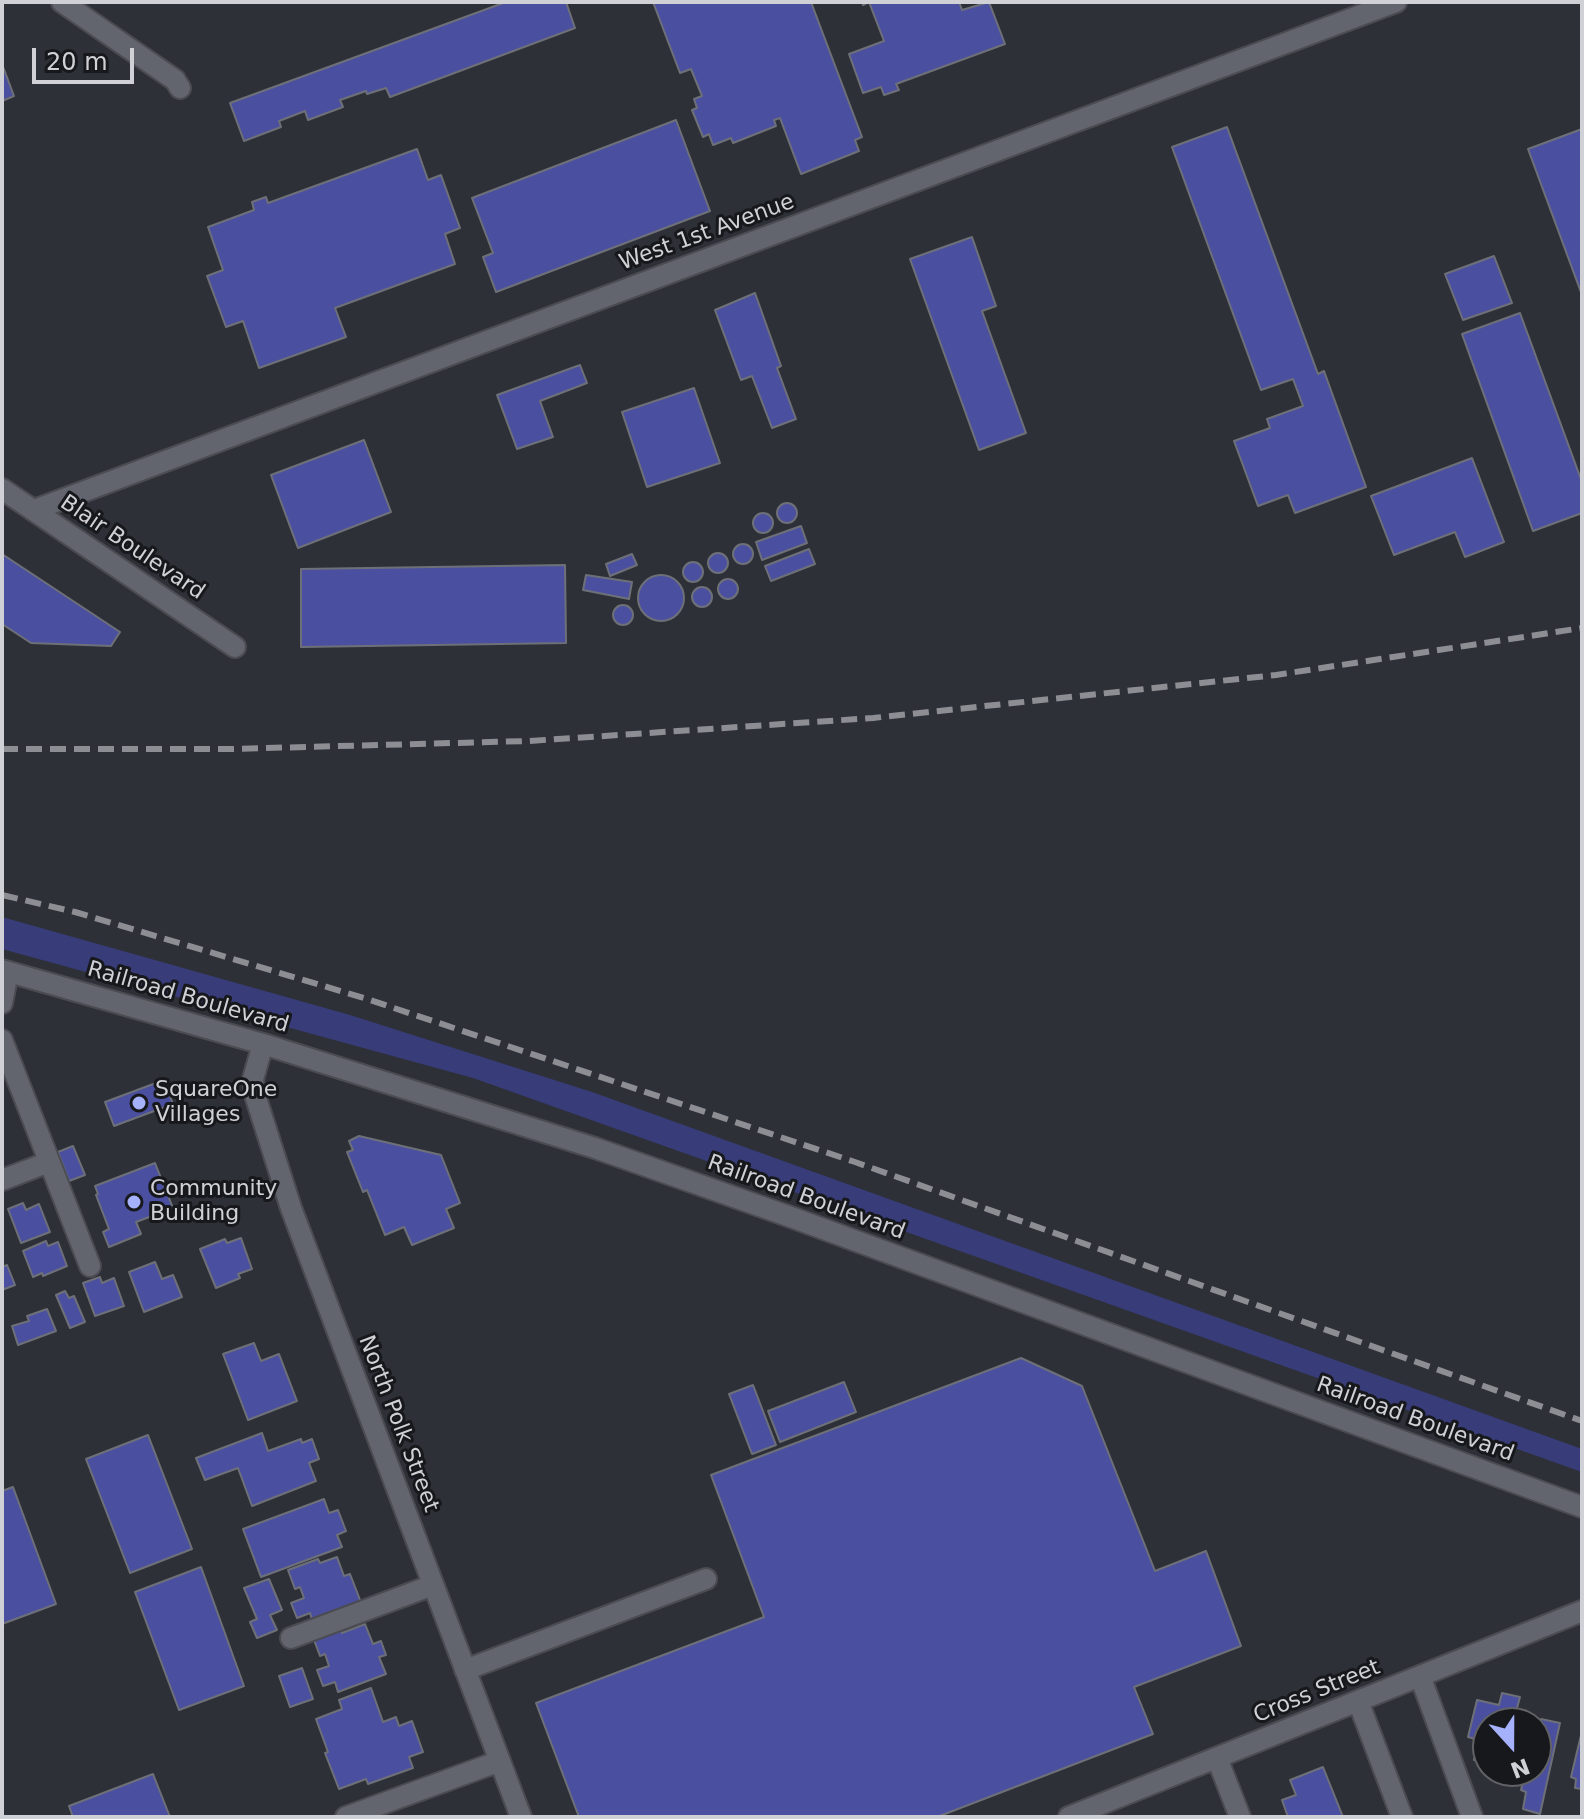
<!DOCTYPE html>
<html>
<head>
<meta charset="utf-8">
<style>
	body { margin:0 }
	#map { position:relative; width:1584px; height:1819px; overflow:hidden; background:#2e3038; font-family:"DejaVu Sans",sans-serif }
	canvas { display:block }
	.frame { position:absolute; inset:0; border:4px solid #d0d1d6; pointer-events:none }
	.north { position:absolute; left:1472px; top:1707px; width:80px; height:80px; box-sizing:border-box; background:#17181c; border:2px solid #616266; border-radius:50%; rotate:159deg; font-size:22px; font-weight:700; line-height:32px; text-align:center; color:#d0d1d6 }
	.north::after { content:''; display:block; margin:auto; width:28px; height:36px; background:#a6b1fc; clip-path:polygon(50% 0,100% 100%,50% 72%,0 100%) }
	.scale { position:absolute; left:32px; top:48px; width:102px; height:36px; box-sizing:border-box; border:4px solid #d0d1d6; border-top:0; padding-left:10px; font-size:24px; line-height:28px; white-space:nowrap; color:#d0d1d6; -webkit-text-stroke:6px #17181c; paint-order:stroke }
</style>
</head>
<body>
<div id="map">
<canvas width="1584" height="1819"></canvas>
<div class="frame"></div>
<div class="north">N</div>
<div class="scale">20 m</div>
</div>
<script>
const ctx = document.querySelector('canvas').getContext('2d');
ctx.lineJoin = 'round';
function fill(path, color) { ctx.fillStyle = color; ctx.fill(path, 'evenodd'); }
const poly = rows => new Path2D(rows.map(r => 'M' + r).join(''));
function strokePath(path, color, width, dash) { ctx.strokeStyle = color; ctx.lineWidth = width; ctx.lineCap = dash ? 'butt' : 'round'; ctx.setLineDash(dash || []); ctx.stroke(path); }
function write(font, color, halo, rows, align = 'center') {
  ctx.font = font + ' "DejaVu Sans",sans-serif'; ctx.lineWidth = 6; ctx.setLineDash([]); ctx.textBaseline = 'middle'; ctx.strokeStyle = halo; ctx.fillStyle = color; for (const [text, x, y, turn = 0] of rows) {
    ctx.save(); ctx.translate(x, y); ctx.rotate((+turn || 0) * Math.PI / 180); ctx.textAlign = isNaN(turn) ? turn : align; if (halo) ctx.strokeText(text, 0, 0); ctx.fillText(text, 0, 0); ctx.restore();
  }
}
const green = poly([
	[2,917,350,1015,592,1092,1582,1449,1582,1472,473,1078,2,949]
]);
const building = poly([
	[506,2,566,2,575,28,390,97,386,88,367,94,366,91,340,100,343,107,308,120,305,111,279,121,281,127,244,141,230,103,506,2],
	[653,2,811,2,862,137,855,140,859,151,801,174,780,118,774,120,776,126,733,143,731,138,713,145,709,134,703,137,692,110,697,108,694,99,702,96,691,69,680,73,653,2],
	[862,2,959,2,962,10,989,2,1005,44,896,84,899,90,884,95,881,87,863,93,849,54,884,41,869,2,863,5,862,2],
	[2,64,14,96,2,101,2,64],
	[676,120,710,211,496,292,483,257,493,253,472,198,676,120],
	[1227,127,1318,374,1324,371,1366,487,1295,513,1288,495,1258,506,1234,441,1270,428,1267,419,1303,406,1293,379,1261,390,1172,147,1227,127],
	[1582,129,1582,295,1528,149,1582,129],
	[417,149,428,180,441,175,460,228,445,234,455,264,335,308,346,337,259,368,243,321,226,327,207,276,223,270,208,227,254,210,252,202,266,197,268,203,417,149],
	[972,237,996,306,982,311,1026,433,979,450,910,259,972,237],
	[1494,256,1512,303,1463,320,1445,274,1494,256],
	[755,293,781,366,777,368,796,419,772,428,752,376,741,380,715,310,755,293],
	[1520,313,1582,482,1582,513,1533,531,1462,334,1520,313],
	[580,365,587,383,540,401,553,437,517,449,497,395,580,365],
	[694,388,720,463,647,487,622,412,694,388],
	[364,440,391,512,298,548,271,475,364,440],
	[1472,458,1504,542,1465,557,1455,532,1394,555,1371,496,1472,458],
	'777 513a10 10 0 1 1 20 0a10 10 0 1 1-20 0Z',
	'753 523a10 10 0 1 1 20 0a10 10 0 1 1-20 0Z',
	[801,526,807,543,762,560,756,542,801,526],
	'733 554a10 10 0 1 1 20 0a10 10 0 1 1-20 0Z',
	[809,549,815,564,771,581,765,566,809,549],
	'708 563a10 10 0 1 1 20 0a10 10 0 1 1-20 0Z',
	[2,554,120,632,111,646,31,643,2,624,2,554],
	[632,554,637,565,610,576,606,564,632,554],
	'683 572a10 10 0 1 1 20 0a10 10 0 1 1-20 0Z',
	[565,565,566,643,301,647,301,569,565,565],
	'638 598a23 23 0 1 1 46 0a23 23 0 1 1-46 0Z',
	[586,575,632,582,629,599,583,590,586,575],
	'718 589a10 10 0 1 1 20 0a10 10 0 1 1-20 0Z',
	'692 597a10 10 0 1 1 20 0a10 10 0 1 1-20 0Z',
	'613 615a10 10 0 1 1 20 0a10 10 0 1 1-20 0Z',
	[164,1080,173,1104,114,1126,105,1102,164,1080],
	[359,1136,441,1155,460,1203,446,1209,454,1228,412,1245,404,1227,385,1235,367,1190,363,1192,347,1152,353,1150,349,1141,359,1136],
	[73,1146,85,1175,69,1181,58,1152,73,1146],
	[155,1163,173,1208,136,1222,141,1234,109,1247,103,1232,109,1229,96,1195,98,1194,95,1186,155,1163],
	[23,1203,26,1210,39,1204,50,1232,21,1243,8,1209,23,1203],
	[241,1238,252,1269,238,1274,240,1278,216,1288,200,1249,225,1239,227,1243,241,1238],
	[46,1241,48,1246,58,1242,67,1266,43,1276,42,1273,33,1277,23,1251,46,1241],
	[155,1262,162,1279,173,1275,182,1297,144,1312,129,1272,155,1262],
	[7,1265,15,1285,2,1290,2,1267,7,1265],
	[100,1277,102,1283,114,1278,124,1306,95,1316,83,1283,100,1277],
	[65,1291,69,1298,74,1296,85,1322,70,1328,56,1295,65,1291],
	[47,1309,56,1331,18,1345,12,1326,29,1321,27,1316,47,1309],
	[254,1343,261,1361,279,1354,297,1401,248,1420,223,1354,254,1343],
	[1021,1358,1082,1386,1155,1571,1206,1551,1241,1646,1134,1687,1153,1734,937,1817,579,1817,536,1703,764,1617,711,1475,1021,1358],
	[844,1382,856,1412,780,1442,768,1411,844,1382],
	[753,1385,776,1445,752,1454,729,1394,753,1385],
	[262,1433,268,1451,301,1439,302,1443,312,1439,319,1459,309,1463,316,1481,252,1506,238,1468,205,1480,196,1458,262,1433],
	[148,1435,192,1549,130,1573,86,1459,148,1435],
	[13,1487,56,1604,2,1624,2,1491,13,1487],
	[324,1499,329,1513,338,1510,346,1531,337,1535,342,1547,261,1577,243,1529,324,1499],
	[337,1557,344,1576,350,1574,362,1605,313,1623,310,1613,297,1618,291,1603,304,1598,300,1587,295,1589,288,1570,318,1559,320,1563,337,1557],
	[201,1567,244,1686,179,1710,135,1592,201,1567],
	[269,1579,282,1610,270,1615,277,1630,257,1638,250,1622,257,1619,244,1588,269,1579],
	[365,1624,373,1644,381,1641,386,1655,379,1657,386,1674,338,1692,335,1682,323,1686,317,1670,329,1666,325,1654,320,1656,314,1640,341,1629,342,1633,365,1624],
	[302,1668,313,1699,290,1707,279,1676,302,1668],
	[371,1688,383,1722,396,1717,399,1726,412,1721,423,1752,409,1757,413,1768,368,1784,366,1779,339,1789,325,1753,328,1752,316,1719,342,1709,339,1700,371,1688],
	[1502,1693,1520,1697,1513,1723,1488,1723,1488,1771,1502,1771,1500,1776,1484,1772,1486,1762,1474,1760,1479,1740,1468,1737,1477,1700,1499,1705,1502,1693],
	[1541,1719,1560,1723,1540,1814,1523,1809,1526,1792,1521,1790,1523,1781,1505,1777,1507,1771,1536,1771,1536,1742,1541,1719],
	[1582,1731,1582,1789,1575,1788,1576,1779,1571,1777,1582,1731],
	[1323,1767,1343,1817,1288,1817,1282,1800,1296,1795,1290,1780,1323,1767],
	[153,1774,170,1817,73,1817,69,1806,153,1774]
]);
const minor = poly([
	[62,2,175,80,180,88],
	[2,489,235,647],
	[34,510,1396,2],
	[2,970,263,1044,595,1148,788,1216,1582,1507],
	[2,1003,8,972],
	[2,1040,90,1266],
	[263,1044,253,1079,255,1095,291,1208,521,1817],
	[2,1180,49,1162],
	[291,1638,433,1585],
	[465,1670,706,1579],
	[1420,1676,1472,1817],
	[1358,1701,1402,1817],
	[1217,1758,1240,1817],
	[346,1817,500,1761],
	[1069,1817,1582,1611]
]);
const rail = poly([
	[2,749,230,749,529,741,873,718,1276,675,1582,628],
	[2,895,75,912,364,998,855,1162,1582,1421]
]);
const markers = [
	[139,1103,8,"#a6b1fc"],
	[134,1202,8,"#a6b1fc"]
];
const streetNames = [
	["West 1st Avenue",707,233,-20],
	["Blair Boulevard",132,548,34],
	["Railroad Boulevard",188,998,16],
	["Railroad Boulevard",806,1198,20],
	["Railroad Boulevard",1415,1420,20],
	["North Polk Street",398,1424,69],
	["Cross Street",1317,1692,-22]
];
const poiNames = [
	["SquareOne",155,1090],
	["Villages",155,1115],
	["Community",150,1189],
	["Building",150,1214]
];
fill(green, '#383d7a');
fill(building, '#4a4fa0');
strokePath(building, '#6e7078', 2);
strokePath(minor, '#4b4c52', 24);
strokePath(minor, '#63656e', 20);
strokePath(rail, '#8d8e94', 6, [16, 8]);
for (const [x, y, r, color] of markers) { const dot = new Path2D(); dot.arc(x, y, r, 0, 2 * Math.PI); ctx.fillStyle = color; ctx.fill(dot); strokePath(dot, '#17181c', 3); }
write('22px', '#d0d1d6', '#17181c', streetNames);
write('22px', '#d0d1d6', '#17181c', poiNames, 'left');
</script>
</body>
</html>
